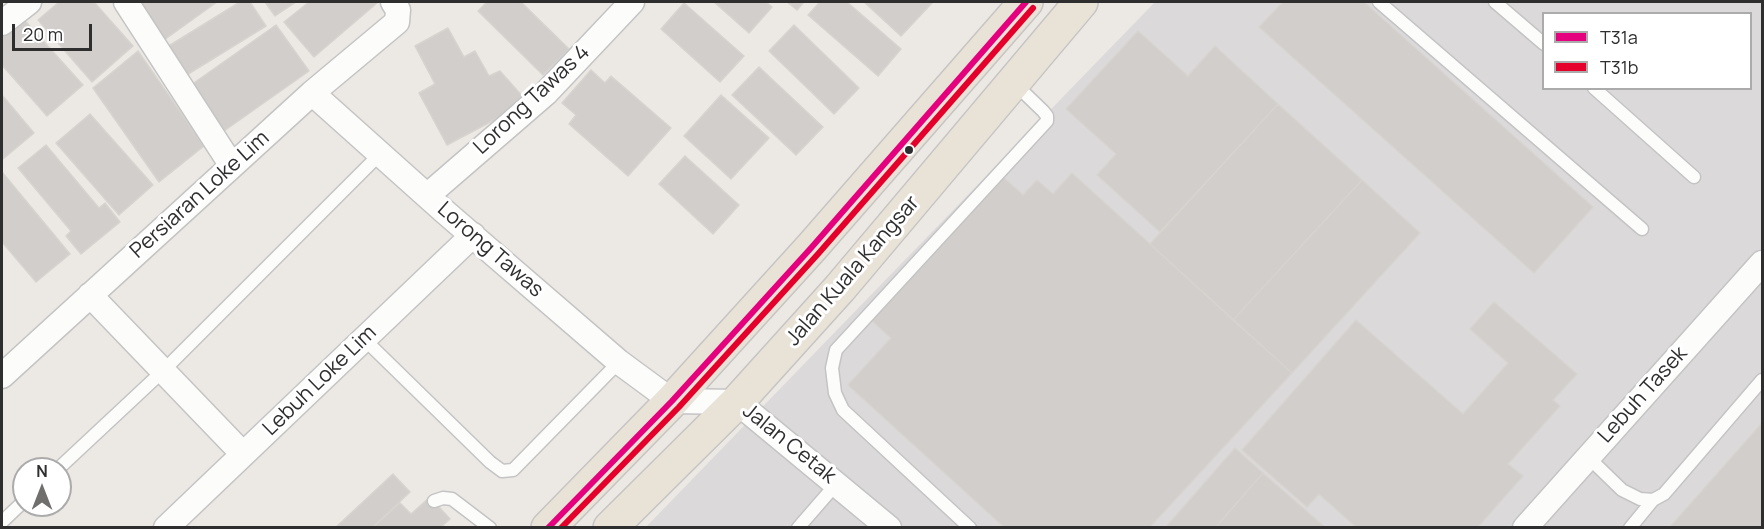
<!DOCTYPE html>
<html>
<head>
<meta charset="utf-8">
<style>
	body { margin:0 }
	#map { position:relative; width:1764px; height:529px; overflow:hidden; background:#ece8e4; font-family:Manrope,sans-serif }
	canvas { display:block }
	.frame { position:absolute; inset:0; border:3px solid #2e2e2e; pointer-events:none }
	.legend { position:absolute; left:1542px; top:12px; width:210px; height:78px; box-sizing:border-box; background:#fff; border:2px solid #ababab; margin:0; padding:8px 10px; list-style:none; font-size:18px; color:#2e2e2e }
	.legend li { display:flex; align-items:center; gap:12px; height:30px }
	.legend b { width:30px; border:2px solid #ababab }
	.north { position:absolute; left:12px; top:457px; width:60px; height:60px; box-sizing:border-box; background:#fff; border:2px solid #ababab; border-radius:50%; rotate:0deg; font-size:16px; font-weight:700; line-height:24px; text-align:center; color:#2e2e2e }
	.north::after { content:''; display:block; margin:auto; width:21px; height:27px; background:#706f6e; clip-path:polygon(50% 0,100% 100%,50% 72%,0 100%) }
	.scale { position:absolute; left:12px; top:24px; width:80px; height:27px; box-sizing:border-box; border:3px solid #2e2e2e; border-top:0; padding-left:8px; font-size:18px; line-height:21px; white-space:nowrap; color:#2e2e2e; -webkit-text-stroke:4px #fff; paint-order:stroke }
</style>
</head>
<body>
<div id="map">
<canvas width="1764" height="529"></canvas>
<div class="frame"></div>
<ul class="legend">
<li><b style="height:8px;background:#e5007d"></b>T31a</li>
<li><b style="height:8px;background:#e4002b"></b>T31b</li>
</ul>
<div class="north">N</div>
<div class="scale">20 m</div>
</div>
<script>
const ctx = document.querySelector('canvas').getContext('2d');
ctx.lineJoin = 'round';
function fill(path, color) { ctx.fillStyle = color; ctx.fill(path, 'evenodd'); }
const poly = rows => new Path2D(rows.map(r => 'M' + r).join(''));
function strokePath(path, color, width, dash) { ctx.strokeStyle = color; ctx.lineWidth = width; ctx.lineCap = dash ? 'butt' : 'round'; ctx.setLineDash(dash || []); ctx.stroke(path); }
function write(font, color, halo, rows, align = 'center') {
  ctx.font = font + ' Manrope,sans-serif'; ctx.lineWidth = 6; ctx.setLineDash([]); ctx.textBaseline = 'middle'; ctx.strokeStyle = halo; ctx.fillStyle = color; for (const [text, x, y, turn = 0] of rows) {
    ctx.save(); ctx.translate(x, y); ctx.rotate((+turn || 0) * Math.PI / 180); ctx.textAlign = isNaN(turn) ? turn : align; if (halo) ctx.strokeText(text, 0, 0); ctx.fillText(text, 0, 0); ctx.restore();
  }
}
const industrial = poly([
	[1155,2,1762,2,1762,527,645,528],
	[1544,14,1750,14,1750,88,1544,88]
]);
const building = poly([
	[59,2,94,2,133,46,92,82,38,20,59,2],
	[137,2,217,2,164,40,137,2],
	[240,2,250,2,266,26,185,76,167,47,240,2],
	[265,2,296,2,275,16,265,2],
	[309,2,376,2,377,3,314,57,284,22,309,2],
	[487,2,521,2,569,49,543,75,478,11,487,2],
	[714,2,766,2,772,7,749,33,714,2],
	[787,2,804,2,797,10,787,2],
	[820,2,847,2,901,49,878,76,808,15,820,2],
	[864,2,933,2,901,36,864,2],
	[1283,2,1364,2,1593,207,1534,273,1259,27,1283,2],
	[684,3,744,56,720,82,661,29,684,3],
	[18,13,83,85,47,116,2,65,2,27,18,13],
	[276,25,309,71,224,131,191,85,276,25],
	[794,25,859,88,834,114,769,51,794,25],
	[448,28,464,57,475,51,489,76,500,71,524,98,509,112,447,145,419,93,435,84,415,46,448,28],
	[1138,31,1188,76,1215,46,1278,104,1160,232,1097,175,1116,154,1066,109,1138,31],
	[138,51,204,146,159,182,93,88,138,51],
	[759,67,823,127,796,155,732,95,759,67],
	[591,70,605,83,611,76,671,128,628,176,569,124,576,115,562,103,591,70],
	[2,95,34,133,3,159,2,157,2,95],
	[721,95,769,138,731,179,684,136,721,95],
	[1278,104,1362,180,1233,320,1150,244,1278,104],
	[90,114,153,185,119,215,56,143,90,114],
	[46,145,99,208,105,203,120,222,81,254,66,236,71,231,18,168,46,145],
	[685,156,739,205,713,234,659,184,685,156],
	[2,172,70,254,36,282,2,242,2,172],
	[1072,173,1292,373,1149,528,1005,528,848,385,891,338,871,320,1003,177,1023,195,1037,180,1053,194,1072,173],
	[1362,180,1420,233,1292,373,1233,320,1362,180],
	[1494,302,1577,374,1553,400,1560,406,1508,464,1523,476,1477,528,1357,528,1319,494,1307,507,1242,450,1356,320,1463,414,1508,363,1470,329,1494,302],
	[1762,423,1762,528,1669,528,1762,423],
	[1235,448,1263,473,1215,528,1165,528,1235,448],
	[1263,473,1326,528,1215,528,1263,473],
	[393,474,410,492,372,528,335,528,393,474],
	[430,497,450,519,440,528,372,528,400,503,411,514,430,497]
]);
const service = poly([
	[1379,2,1642,229],
	[1495,2,1544,44],
	[1594,88,1694,177],
	[364,339,490,462,502,471,513,470,619,362],
	[1588,457,1622,490,1640,499,1653,500,1664,494,1762,380],
	[58,469,164,370,381,153],
	[434,501,443,498,452,499,490,528],
	[2,522,24,501],
	[798,528,837,483],
	[970,528,843,410,835,393,832,368,836,350,1047,121,1047,116,1043,111,1014,83],
	[1630,528,1653,500]
]);
const minor = poly([
	[126,2,232,166],
	[2,23,29,2],
	[312,93,445,212,619,362,672,401,737,402,889,528],
	[428,195,546,93,632,2],
	[90,295,243,454],
	[2,376,312,93,397,22,398,10,393,2],
	[166,528,473,235],
	[1525,528,1762,263]
]);
const trunk = poly([
	[548,528,672,401,811,248,1026,2],
	[610,528,737,402,840,288,1081,2]
]);
const bus1 = poly([
	[548,528,672,401,811,248,1026,2]
]);
const bus2 = poly([
	[561,528,679,407,818,254,1033,8]
]);
const markers = [
	[909,150,5,"#2e2e2e"]
];
const streetNames = [
	["Lorong Tawas 4",532,100,-43],
	["Persiaran Loke Lim",200,195,-42],
	["Lorong Tawas",490,250,41],
	["Jalan Kuala Kangsar",853,271,-49],
	["Lebuh Loke Lim",320,381,-44],
	["Lebuh Tasek",1643,395,-48],
	["Jalan Cetak",789,444,39]
];
fill(industrial, '#dcd9db');
fill(building, '#d1cecb');
strokePath(building, '#d7d4d0', 1.5);
strokePath(service, '#c5c4c5', 15);
strokePath(minor, '#c5c4c5', 27);
strokePath(trunk, '#c6c5c4', 36);
strokePath(service, '#fcfcfb', 12);
strokePath(minor, '#fcfcfb', 24);
strokePath(trunk, '#e9e2d6', 33);
strokePath(bus1, '#e5007d', 6);
strokePath(bus2, '#e4002b', 6);
for (const [x, y, r, color] of markers) { const dot = new Path2D(); dot.arc(x, y, r, 0, 2 * Math.PI); ctx.fillStyle = color; ctx.fill(dot); strokePath(dot, '#fff', 2); }
write('21px', '#2e2e2e', '#fff', streetNames);
</script>
</body>
</html>
